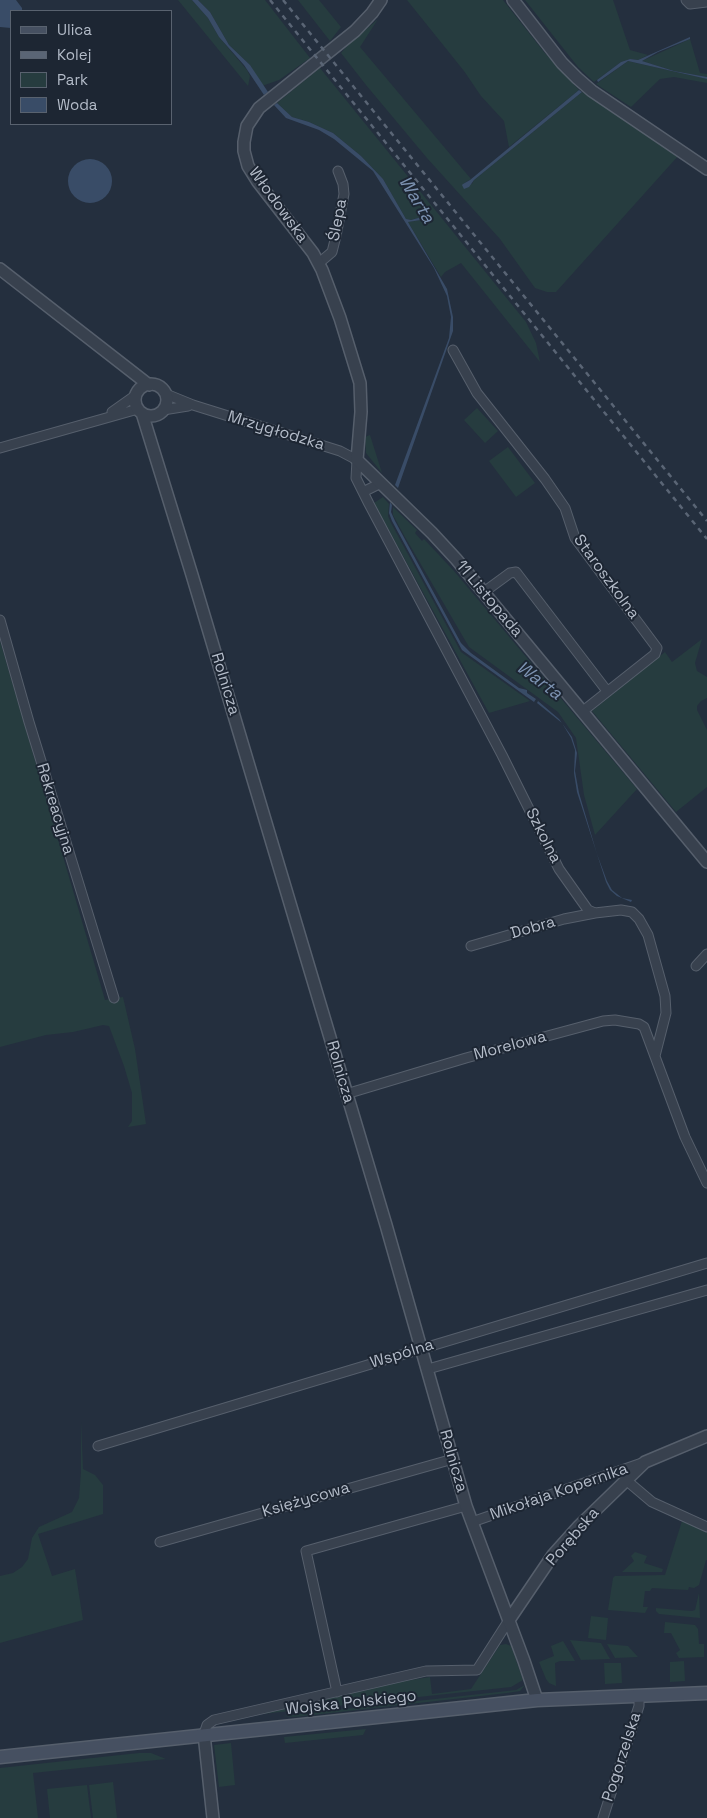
<!DOCTYPE html>
<html>
<head>
<meta charset="utf-8">
<style>
	body { margin:0 }
	#map { position:relative; width:707px; height:1818px; overflow:hidden; background:#242f3e; font-family:"Space Grotesk",sans-serif }
	canvas { display:block }
	.legend { position:absolute; left:10px; top:10px; width:162px; height:115px; box-sizing:border-box; background:#1d2633; border:1px solid #59626f; margin:0; padding:6px 9px; list-style:none; font-size:15px; color:#b4bcc9 }
	.legend li { display:flex; align-items:center; gap:10px; height:25px }
	.legend b { width:25px; border:1px solid #59626f }
</style>
</head>
<body>
<div id="map">
<canvas width="707" height="1818"></canvas>
<ul class="legend">
<li><b style="height:6px;background:#465061"></b>Ulica</li>
<li><b style="height:6px;background:#5a6575"></b>Kolej</li>
<li><b style="height:14px;background:#263c3f"></b>Park</li>
<li><b style="height:14px;background:#394c67"></b>Woda</li>
</ul>
</div>
<script>
const ctx = document.querySelector('canvas').getContext('2d');
ctx.lineJoin = 'round';
function fill(path, color) { ctx.fillStyle = color; ctx.fill(path, 'evenodd'); }
const poly = rows => new Path2D(rows.map(r => 'M' + r).join(''));
function strokePath(path, color, width, dash) { ctx.strokeStyle = color; ctx.lineWidth = width; ctx.lineCap = dash ? 'butt' : 'round'; ctx.setLineDash(dash || []); ctx.stroke(path); }
function write(font, color, halo, rows, align = 'center') {
  ctx.font = font + ' "Space Grotesk",sans-serif'; ctx.lineWidth = 4; ctx.setLineDash([]); ctx.textBaseline = 'middle'; ctx.strokeStyle = halo; ctx.fillStyle = color; for (const [text, x, y, turn = 0] of rows) {
    ctx.save(); ctx.translate(x, y); ctx.rotate((+turn || 0) * Math.PI / 180); ctx.textAlign = isNaN(turn) ? turn : align; if (halo) ctx.strokeText(text, 0, 0); ctx.fillText(text, 0, 0); ctx.restore();
  }
}
const green = poly([
	[178,0,192,0,208,18,219,37,247,70,250,76,248,86],
	[198,0,265,0,310,58,279,80,262,86,250,65,229,45,210,12],
	[298,0,319,0,341,27,330,41],
	[407,0,503,0,544,52,579,90,509,147,504,121,481,96,464,71],
	[525,0,613,0,630,50,648,55,638,60,630,59,621,62,594,82,578,67],
	[378,19,360,47,471,179,463,184,472,184,474,180,582,92,679,155,556,292,547,292,535,288,500,239,427,158,366,85,341,53,348,45],
	[690,39,700,73,707,74,707,77,674,71,642,61],
	[628,61,707,79,707,83,674,77,660,79,631,107,596,84],
	[320,68,526,322,536,343,540,362,461,263,445,272,441,277,408,222,427,219,425,216,411,220,406,219,383,179,361,156,333,133,309,122,292,117,277,103],
	[477,408,498,431,485,443,464,420],
	[370,435,382,473,366,453,365,437],
	[508,447,535,483,516,497,489,461],
	[383,497,389,504,388,516,391,523,461,652,530,701,489,713,374,503],
	[393,507,417,530,415,533,422,541,424,539,454,571,637,789,595,835,584,795,576,738,558,712,469,647,405,537,393,515],
	[702,639,695,663,697,671,707,677,707,698,701,701,697,706,697,710,707,730,707,787,676,812,592,711,665,652,672,662],
	[0,641,105,1000,123,997,135,1049,146,1124,128,1127,132,1121,132,1093,124,1066,109,1026,103,1025,73,1032,46,1035,0,1047],
	[81,1422,83,1469,95,1475,103,1485,103,1514,38,1534,52,1576,75,1569,83,1620,0,1643,0,1576,13,1573,22,1567,28,1559,32,1538,39,1527,72,1512,79,1498,81,1472],
	[682,1521,707,1532,707,1560,706,1560,699,1585,694,1588,689,1587,688,1590,652,1588,650,1591,645,1591,643,1607,648,1607,645,1613,608,1610,613,1578,615,1576,665,1575],
	[635,1552,647,1556,644,1563,663,1569,662,1572,622,1572,634,1561,631,1556],
	[699,1593,700,1618,659,1614,656,1611,656,1608,692,1611,695,1610],
	[591,1616,608,1618,606,1640,588,1638],
	[665,1622,695,1625,698,1629,699,1644,704,1644,704,1657,679,1658,676,1653,680,1650,671,1633,664,1633],
	[570,1640,601,1643,610,1659,581,1660],
	[563,1641,575,1661,560,1661,555,1663,556,1686,549,1683,546,1679,539,1662,554,1656,551,1646],
	[506,1644,511,1646,523,1680,511,1687,262,1714,262,1713,405,1681,430,1677,432,1694,471,1689,500,1645],
	[607,1644,628,1646,638,1657,615,1658],
	[684,1661,685,1681,670,1682,670,1662],
	[604,1663,621,1663,622,1683,605,1684],
	[525,1685,520,1691,507,1693,295,1717,282,1716,516,1690],
	[366,1729,363,1735,285,1743,284,1737],
	[231,1743,235,1785,219,1787,214,1745],
	[139,1753,151,1753,166,1759,33,1773,38,1818,0,1818,0,1768],
	[113,1782,117,1818,93,1818,89,1785],
	[87,1785,91,1818,50,1818,47,1789]
]);
const water = poly([
	[0,0,16,0,22,8,22,11,11,11,11,28,0,27],
	[192,0,198,0,210,12,229,45,250,65,268,92,264,95,244,65,219,37,208,18],
	[690,37,690,39,658,52,642,61,674,71,707,77,707,79,628,61,598,82,597,80,621,62,630,59,638,60],
	[579,90,582,92,474,180,469,187,464,189,462,185,463,184,470,180],
	[277,103,292,117,309,122,333,133,361,156,383,179,406,219,411,220,425,216,427,219,408,222,447,289,453,317,453,331,398,488,395,485,449,338,451,317,447,296,434,268,373,171,334,139,319,130,286,118,274,105],
	'68 181a22 22 0 1 1 44 0a22 22 0 1 1-44 0Z',
	[390,502,392,505,391,512,395,521,461,643,471,653,519,688,527,690,527,693,536,699,534,702,462,650,392,521,389,513],
	[538,701,559,719,572,737,577,753,575,771,579,793,597,854,607,881,612,890,622,898,632,900,631,902,617,896,610,890,606,882,577,792,574,773,575,750,571,738,562,723,537,703]
]);
const minor = poly([
	[686,0,690,4,707,2],
	[319,263,332,252,336,236,344,194,343,184,338,171],
	[453,350,477,393,545,479,565,508,575,538,657,648,655,654,583,711],
	[166,394,193,405,340,451,357,460,356,478,369,504,502,755,559,869,588,910,595,913,621,910,632,912,639,919,648,935,665,996,666,1013,655,1056],
	[163,410,188,406],
	[112,412,136,395],
	[0,448,138,409],
	[363,492,381,483],
	[484,592,510,573,516,572,607,691],
	[0,620,29,722,114,998],
	[471,946,564,919,595,913],
	[696,966,707,954],
	[346,1094,466,1058,603,1021,615,1020,639,1024,644,1027,685,1137,707,1183],
	[428,1369,707,1290],
	[98,1446,707,1263],
	[626,1480,652,1502,707,1527],
	[472,1522,642,1463],
	[160,1542,453,1459],
	[337,1692,306,1551,466,1506],
	[204,1734,207,1725,214,1720,426,1671,477,1670,509,1620],
	[603,1818,639,1706,639,1696]
]);
const tertiary = poly([
	[381,0,372,13,355,31,259,108,247,126,244,142,244,151,248,166,258,182,313,253,322,270,340,318,360,383,361,412,357,460,432,533,456,559,707,862],
	[513,0,562,63,577,78,592,91,707,169],
	[0,269,149,385],
	'135 400a16 16 0 1 1 32 0a16 16 0 1 1-32 0Z',
	[142,413,192,575,386,1225,466,1506,524,1661,537,1700],
	[509,1620,553,1555,579,1526,645,1462,707,1436],
	[204,1734,213,1818]
]);
const secondary = poly([
	[0,1757,537,1700,707,1693]
]);
const rail = poly([
	[270,0,707,539],
	[283,0,707,521]
]);
const streetNames = [
	["Włodowska",278,205,54],
	["Ślepa",338,220,-79],
	["Mrzygłodzka",276,431,17],
	["Staroszkolna",606,577,54],
	["11 Listopada",489,599,50],
	["Rolnicza",225,684,73],
	["Rekreacyjna",55,809,73],
	["Szkolna",543,836,63],
	["Dobra",533,928,-16],
	["Morelowa",510,1046,-15],
	["Rolnicza",340,1072,74],
	["Wspólna",402,1354,-17],
	["Rolnicza",453,1461,74],
	["Mikołaja Kopernika",559,1492,-19],
	["Księżycowa",306,1500,-16],
	["Porębska",573,1537,-49],
	["Wojska Polskiego",351,1703,-6],
	["Pogorzelska",622,1757,-72]
];
const waterNames = [
	["Warta",416,200,59],
	["Warta",539,681,37]
];
fill(green, '#263c3f');
fill(water, '#394c67');
strokePath(minor, '#565f6c', 11);
strokePath(tertiary, '#565f6c', 14);
strokePath(secondary, '#565f6c', 15);
strokePath(minor, '#38414e', 9);
strokePath(tertiary, '#38414e', 11);
strokePath(secondary, '#465061', 12);
strokePath(rail, '#5a6575', 2.5, [5, 5]);
write('16px', '#b4bcc9', '#1d2633', streetNames);
write('italic 18px', '#7c92b1', '#1d2633', waterNames);
</script>
</body>
</html>
